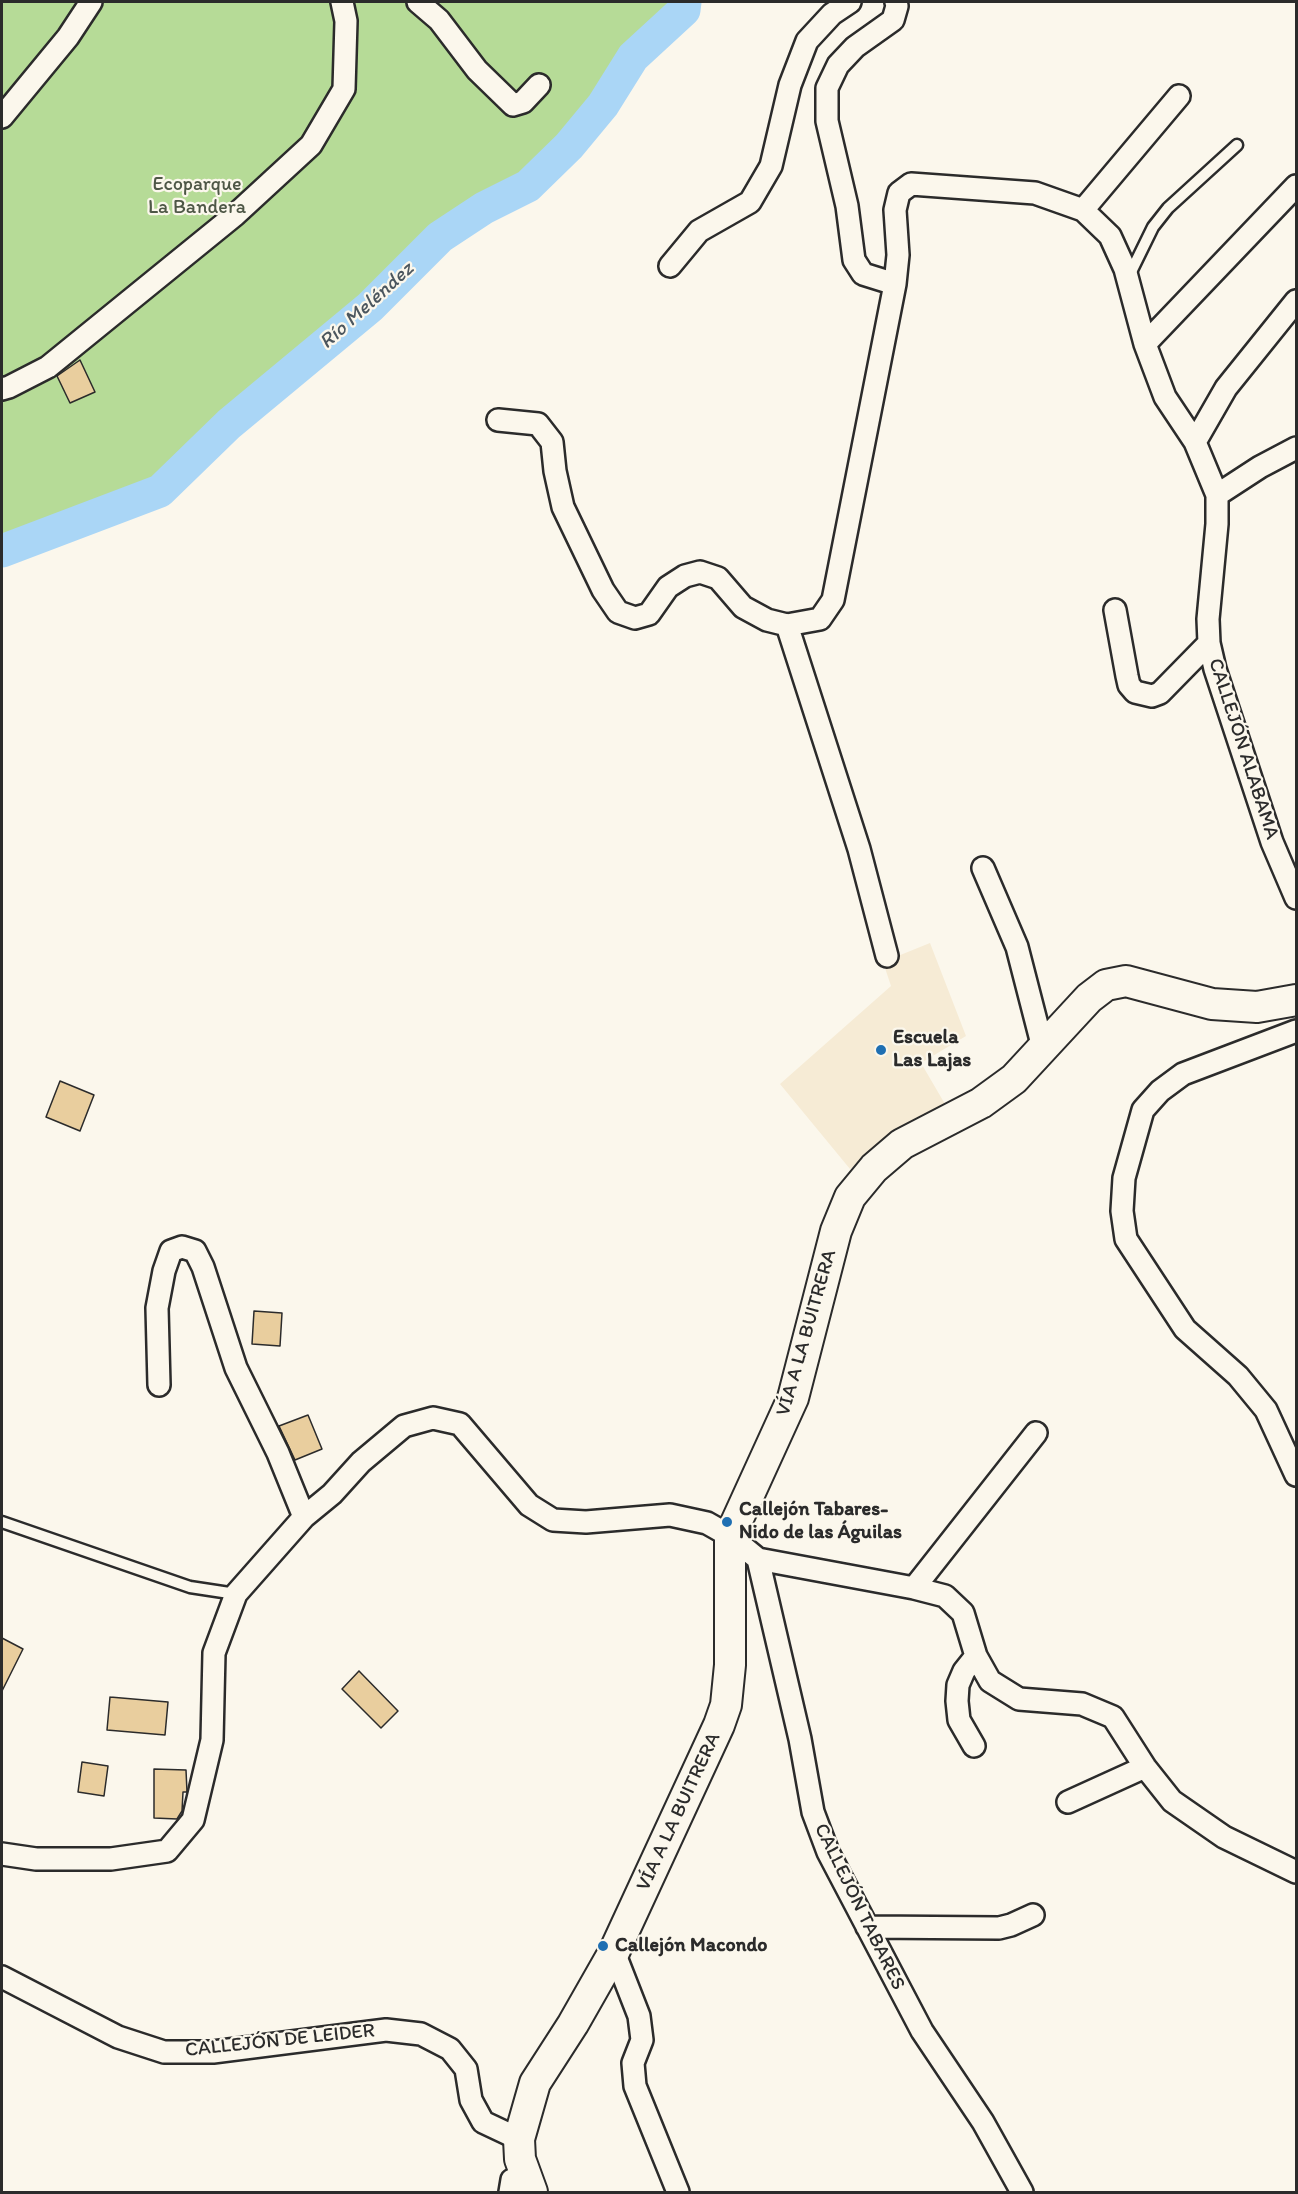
<!DOCTYPE html>
<html>
<head>
<meta charset="utf-8">
<style>
	body { margin:0 }
	#map { position:relative; width:1298px; height:2194px; overflow:hidden; background:#fbf7ec; font-family:Itim,sans-serif }
	canvas { display:block }
	.frame { position:absolute; inset:0; border:3px solid #2b2b2b; pointer-events:none }
</style>
</head>
<body>
<div id="map">
<canvas width="1298" height="2194"></canvas>
<div class="frame"></div>
</div>
<script>
const ctx = document.querySelector('canvas').getContext('2d');
ctx.lineJoin = 'round';
function fill(path, color) { ctx.fillStyle = color; ctx.fill(path, 'evenodd'); }
const poly = rows => new Path2D(rows.map(r => 'M' + r).join(''));
function strokePath(path, color, width, dash) { ctx.strokeStyle = color; ctx.lineWidth = width; ctx.lineCap = dash ? 'butt' : 'round'; ctx.setLineDash(dash || []); ctx.stroke(path); }
function write(font, color, halo, rows, align = 'center') {
  ctx.font = font + ' Itim,sans-serif'; ctx.lineWidth = 4.5; ctx.setLineDash([]); ctx.textBaseline = 'middle'; ctx.strokeStyle = halo; ctx.fillStyle = color; for (const [text, x, y, turn = 0] of rows) {
    ctx.save(); ctx.translate(x, y); ctx.rotate((+turn || 0) * Math.PI / 180); ctx.textAlign = isNaN(turn) ? turn : align; if (halo) ctx.strokeText(text, 0, 0); ctx.fillText(text, 0, 0); ctx.restore();
  }
}
const built = poly([
	[930,943,966,1036,921,1063,945,1104,890,1138,850,1169,780,1084,891,986,883,962]
]);
const green = poly([
	[2,2,685,2,684,10,633,57,603,105,569,146,528,186,484,208,440,237,370,307,229,424,160,491,2,551]
]);
const river = poly([
	[2,551,160,491,229,424,370,307,440,237,484,208,528,186,569,146,603,105,633,57,684,10,685,2]
]);
const building = poly([
	[80,360,95,392,70,403,57,376,80,360],
	[60,1081,94,1095,80,1131,46,1117,60,1081],
	[254,1311,282,1313,280,1346,252,1344,254,1311],
	[308,1415,322,1449,295,1460,279,1426,308,1415],
	[2,1638,23,1649,2,1691,2,1638],
	[359,1671,398,1711,381,1728,342,1689,359,1671],
	[110,1697,168,1702,165,1735,107,1730,110,1697],
	[82,1762,108,1766,104,1796,78,1792,82,1762],
	[154,1769,186,1770,187,1792,183,1792,182,1811,177,1819,154,1818,154,1769]
]);
const lane = poly([
	[1129,276,1153,227,1168,208,1237,145],
	[2,1522,190,1587,236,1594]
]);
const street = poly([
	[418,2,439,20,477,70,513,105,523,102,539,85],
	[2,117,68,37,91,2],
	[1083,210,1179,96],
	[670,266,699,231,750,202,771,166,790,85,807,41,832,14,850,2],
	[895,284,863,274,854,260,847,206,827,121,827,88,838,65,855,47,893,20,897,6,896,2],
	[1145,344,1296,186],
	[2,389,9,387,48,367,235,215,311,145,344,89,346,21,342,2],
	[498,420,538,424,552,442,555,471,563,507,603,590,618,612,635,618,649,614,668,587,685,576,700,572,718,578,743,607,767,620,787,625,820,619,833,600,895,284,898,255,895,210,899,193,911,184,1035,193,1083,210,1110,236,1125,269,1145,344,1165,397,1195,442,1217,495,1217,524,1208,619,1209,643,1215,669,1272,842,1296,898],
	[1195,442,1226,388,1296,301],
	[1217,495,1260,467,1296,448],
	[1115,610,1127,676,1129,685,1135,692,1152,696,1160,693,1209,643],
	[787,625,859,849,887,956],
	[983,868,1017,947,1043,1048],
	[1296,1031,1183,1074,1160,1091,1143,1110,1124,1178,1122,1211,1126,1239,1185,1329,1238,1376,1266,1410,1296,1475],
	[159,1385,157,1308,164,1271,171,1251,182,1247,195,1251,203,1267,236,1368,278,1453,304,1517],
	[758,1559,914,1588,945,1596,963,1613,976,1656,990,1681,1019,1699,1082,1704,1113,1717,1145,1767,1172,1801,1224,1837,1296,1872],
	[914,1588,1036,1433],
	[974,1746,959,1720,957,1701,958,1685,964,1671,976,1656],
	[1068,1802,1145,1767],
	[2,1854,36,1859,111,1859,167,1851,193,1820,212,1740,214,1653,236,1594,304,1517,332,1494,361,1462,404,1426,433,1418,460,1424,529,1505,553,1520,586,1522,670,1515,707,1523,730,1536,758,1559,800,1739,813,1812,828,1852,922,2031,983,2122,1022,2192],
	[867,1927,999,1928,1011,1925,1033,1915],
	[614,1952,639,2016,642,2040,633,2063,635,2086,678,2192],
	[2,1977,118,2037,164,2052,213,2052,386,2030,421,2034,450,2049,466,2069,471,2100,483,2122,519,2139],
	[510,2192,512,2180,524,2175]
]);
const secondary = poly([
	[532,2192,520,2159,519,2139,535,2083,573,2024,614,1952,719,1725,726,1705,730,1665,730,1536,793,1398,836,1231,850,1197,874,1168,902,1144,981,1103,1014,1079,1089,998,1106,985,1126,981,1212,1004,1257,1007,1296,1000]
]);
const markers = [
	[881,1050,6,"#1f6fb2"],
	[727,1522,6,"#1f6fb2"],
	[603,1946,6,"#1f6fb2"]
];
const parkNames = [
	["Ecoparque",197,185],
	["La Bandera",197,208]
];
const streetNames = [
	["CALLEJÓN ALABAMA",1243,749,72],
	["VÍA A LA BUITRERA",807,1333,-74],
	["VÍA A LA BUITRERA",679,1812,-65],
	["CALLEJÓN TABARES",859,1907,64],
	["CALLEJÓN DE LEIDER",280,2041,-6]
];
const poiNames = [
	["Escuela",893,1038],
	["Las Lajas",893,1061],
	["Callejón Tabares-",739,1510],
	["Nido de las Águilas",739,1533],
	["Callejón Macondo",615,1946]
];
const waterNames = [
	["Río Meléndez",367,306,-42]
];
fill(built, '#f6ebd5');
fill(green, '#b6db97');
strokePath(river, '#aad6f6', 33);
fill(building, '#e9ce9e');
strokePath(building, '#2b2b2b', 1.5);
strokePath(lane, '#2b2b2b', 15);
strokePath(street, '#2b2b2b', 26);
strokePath(secondary, '#2b2b2b', 34);
strokePath(lane, '#fbf7ec', 10);
strokePath(street, '#fbf7ec', 21);
strokePath(secondary, '#fbf7ec', 30);
for (const [x, y, r, color] of markers) { const dot = new Path2D(); dot.arc(x, y, r, 0, 2 * Math.PI); ctx.fillStyle = color; ctx.fill(dot); strokePath(dot, '#fbf7ec', 2); }
write('20px', '#4e5746', '#fbf7ec', parkNames);
write('20px', '#2b2b2b', '#fbf7ec', streetNames);
write('bold 20px', '#2b2b2b', '#fbf7ec', poiNames, 'left');
write('italic 21px', '#4b565e', '#fbf7ec', waterNames);
</script>
</body>
</html>
